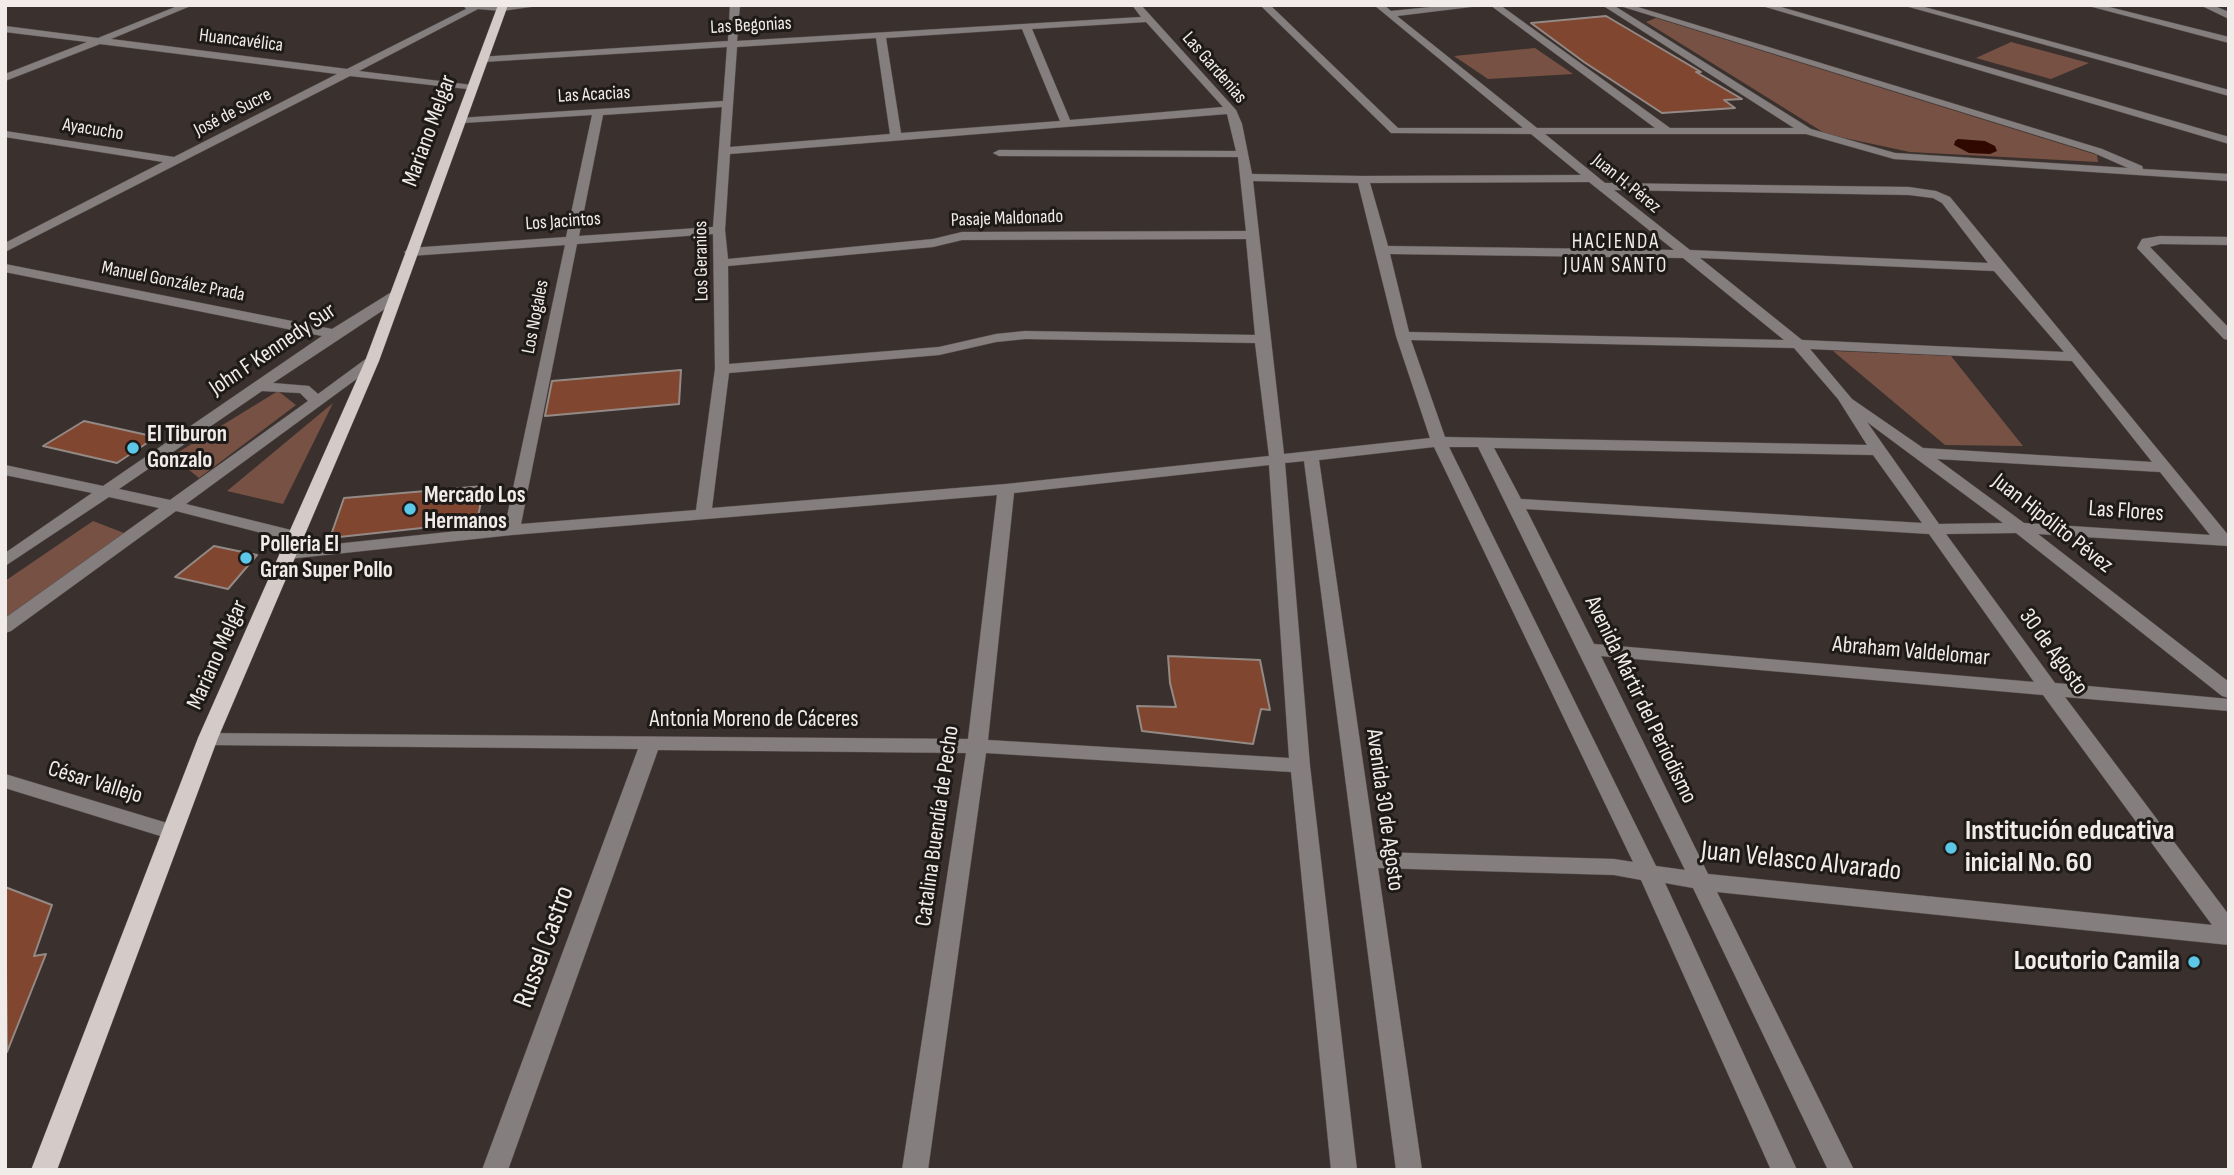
<!DOCTYPE html>
<html>
<head>
<meta charset="utf-8">
<style>
	body { margin:0 }
	#map { position:relative; width:2234px; height:1175px; overflow:hidden; background:#3a312e; font-family:"Sofia Sans Condensed",sans-serif }
	canvas { display:block }
	.frame { position:absolute; inset:0; border:7px solid #f1ebe9; pointer-events:none }
</style>
</head>
<body>
<div id="map">
<canvas width="2234" height="1175"></canvas>
<div class="frame"></div>
</div>
<script>
const ctx = document.querySelector('canvas').getContext('2d');
ctx.lineJoin = 'round';
function fill(path, color) { ctx.fillStyle = color; ctx.fill(path, 'evenodd'); }
const poly = rows => new Path2D(rows.map(r => 'M' + r).join(''));
function strokePath(path, color, width, dash) { ctx.strokeStyle = color; ctx.lineWidth = width; ctx.lineCap = dash ? 'butt' : 'round'; ctx.setLineDash(dash || []); ctx.stroke(path); }
function write(font, color, halo, rows, align = 'center') {
  ctx.font = font + ' "Sofia Sans Condensed",sans-serif'; ctx.lineWidth = 6; ctx.setLineDash([]); ctx.textBaseline = 'middle'; ctx.strokeStyle = halo; ctx.fillStyle = color; for (const [text, x, y, turn = 0] of rows) {
    ctx.save(); ctx.translate(x, y); ctx.rotate((+turn || 0) * Math.PI / 180); ctx.textAlign = isNaN(turn) ? turn : align; if (halo) ctx.strokeText(text, 0, 0); ctx.fillText(text, 0, 0); ctx.restore();
  }
}
const green = poly([
	[1656,18,2097,155,2098,162,1910,152,1826,134,1646,22],
	[2011,42,2089,63,2051,79,1976,58],
	[1535,48,1573,74,1488,79,1454,56],
	[1833,351,1951,356,2023,446,1945,445],
	[278,391,296,405,199,478,172,456],
	[333,403,283,504,227,491],
	[93,521,124,533,5,618,5,581]
]);
const water = poly([
	[1958,139,1985,141,1995,146,1997,151,1990,154,1969,153,1954,145,1955,141]
]);
const building = poly([
	[1606,16,1701,72,1696,72,1742,99,1724,100,1735,108,1662,113,1584,62,1531,23,1606,16],
	[681,370,679,404,545,416,552,381,681,370],
	[84,421,156,437,117,463,43,446,84,421],
	[484,486,477,522,330,538,344,498,484,486],
	[214,546,257,555,228,589,175,577,214,546],
	[1168,656,1260,660,1270,710,1261,709,1253,744,1142,731,1137,706,1176,707,1170,683,1168,656],
	[5,887,52,905,34,956,46,954,7,1052,5,887]
]);
const minor = poly([
	[180,5,193,5,111,39,347,69,466,9,463,5,544,5,502,11,478,9,359,71,472,85,477,88,476,90,350,76,5,252,5,243,163,162,5,137,5,131,174,157,337,74,100,44,5,81,5,74,87,42,5,32,5,26,98,38,180,5],
	[730,5,740,5,737,41,1141,17,1132,5,1141,5,1236,110,1242,124,1252,174,1363,176,1581,175,1531,134,1391,133,1260,5,1270,5,1398,128,1523,128,1374,5,1384,5,1391,11,1451,5,1487,5,1397,16,1537,128,1655,128,1490,5,1500,5,1670,128,1794,128,1602,5,1613,5,1811,129,1895,153,2128,168,2094,153,1617,5,1631,5,2102,149,2142,166,2143,169,2229,174,2229,181,1894,159,1806,134,1545,134,1605,183,1909,187,1936,191,1950,197,2229,536,2229,546,2038,534,2229,682,2229,698,2222,696,2016,533,1946,534,2055,683,2229,699,2229,711,2065,697,2229,915,2229,945,1717,892,1854,1170,1828,1170,1693,888,1665,883,1797,1170,1771,1170,1641,880,1614,875,1378,868,1422,1170,1396,1170,1304,461,1285,463,1310,766,1357,1170,1331,1170,1291,772,986,753,928,1170,902,1170,966,753,658,750,508,1170,482,1170,638,749,208,745,201,743,198,738,201,733,968,739,997,495,512,535,288,559,279,554,288,549,505,526,565,245,410,256,404,252,410,248,566,237,592,115,463,123,459,122,459,118,723,101,727,47,483,62,478,59,479,57,728,41,730,5],
	[1146,22,1223,107,1070,120,1032,29,1146,22],
	[1022,29,1060,121,901,133,886,38,1022,29],
	[876,38,890,134,730,147,737,47,876,38],
	[722,107,713,227,579,236,603,115,722,107],
	[1227,114,1236,151,999,150,993,153,999,156,1238,157,1246,231,962,232,933,239,728,259,725,230,730,154,1227,114],
	[1253,181,1358,183,1396,336,1430,438,1284,454,1253,181],
	[1589,182,1674,250,1388,246,1370,183,1589,182],
	[1614,190,1909,195,1933,198,1942,203,1988,263,1690,250,1614,190],
	[713,234,715,369,696,510,521,524,577,244,713,234],
	[1246,239,1255,335,1025,331,996,334,939,347,729,364,728,266,933,247,962,240,1246,239],
	[1390,254,1683,258,1784,340,1409,332,1390,254],
	[1700,258,1994,271,2064,352,1802,340,1700,258],
	[1025,339,1255,343,1269,456,1006,484,712,508,729,373,939,355,996,342,1025,339],
	[1411,340,1794,348,1838,399,1867,445,1445,437,1411,340],
	[1810,349,2072,361,2152,462,1923,448,1852,399,1810,349],
	[1867,422,2003,523,1939,524,1867,422],
	[1434,447,1633,862,1614,859,1376,852,1319,460,1434,447],
	[1449,447,1478,447,1685,870,1656,866,1449,447],
	[1494,448,1873,455,1922,523,1521,499,1494,448],
	[1937,459,2160,472,2210,535,2024,523,1937,459],
	[1269,465,1289,758,988,740,1014,493,1269,465],
	[1526,509,1929,534,2034,682,1594,644,1526,509],
	[1601,656,2043,695,2212,925,1708,874,1601,656],
	[1759,5,1774,5,2229,137,2229,144,1759,5],
	[1902,5,1917,5,2229,90,2229,96,1902,5],
	[2085,5,2101,5,2229,37,2229,43,2085,5],
	[2200,5,2212,5,2229,12,2229,19,2200,5],
	[2160,236,2229,237,2229,245,2160,244,2150,247,2229,328,2229,340,2224,339,2137,248,2142,239,2160,236],
	[5,264,332,329,390,293,400,293,400,299,273,383,309,386,318,394,367,358,377,358,377,364,186,504,303,533,305,537,303,541,297,542,176,511,11,631,5,633,5,618,159,508,109,497,5,566,5,553,92,493,5,475,5,465,103,486,322,336,5,272,5,264],
	[262,391,300,393,308,401,170,500,119,489,262,391],
	[5,774,177,826,180,831,177,836,170,839,5,788,5,774]
]);
const major = poly([
	[498,5,508,5,379,361,218,738,57,1170,31,1170,198,738,365,361,498,5]
]);
const markers = [
	[133,448,7,"#5cc7e7"],
	[410,509,7,"#5cc7e7"],
	[246,558,7,"#5cc7e7"],
	[1951,848,7,"#5cc7e7"],
	[2194,962,7,"#5cc7e7"]
];
const farStreetnames = [
	["Las Begonias",751,26,-3],
	["Huancavélica",241,41,7],
	["Las Gardenias",1214,68,49],
	["Las Acacias",594,95,-3],
	["José de Sucre",233,113,-27],
	["Ayacucho",93,130,9],
	["Juan H. Pérez",1626,184,39],
	["Pasaje Maldonado",1007,219,-2],
	["Los Jacintos",563,222,-4],
	["Los Geranios",702,261,-91],
	["Manuel González Prada",173,282,11],
	["Los Nogales",536,317,-79]
];
const farQuarternames = [
	["HACIENDA",1616,243],
	["JUAN SANTO",1616,267]
];
const streetNames = [
	["Mariano Melgar",430,131,-70],
	["John F Kennedy Sur",273,350,-34],
	["Las Flores",2126,512,4],
	["Juan Hipólito Pévez",2052,524,38],
	["Abraham Valdelomar",1911,652,5],
	["30 de Agosto",2053,652,54],
	["Mariano Melgar",218,655,-66],
	["Avenida Mártir del Periodismo",1640,700,64],
	["Antonia Moreno de Cáceres",754,720],
	["César Vallejo",95,783,17],
	["Avenida 30 de Agosto",1384,810,82],
	["Catalina Buendía de Pecho",938,826,-82]
];
const poiNames = [
	["El Tiburon",147,435],
	["Gonzalo",147,461],
	["Mercado Los",424,496],
	["Hermanos",424,522],
	["Polleria El",260,545],
	["Gran Super Pollo",260,571]
];
const nearPoinames = [
	["Institución educativa",1965,832],
	["inicial No. 60",1965,864],
	["Locutorio Camila",2180,962,"right"]
];
const nearStreetnames = [
	["Juan Velasco Alvarado",1801,862,6],
	["Russel Castro",545,947,-70]
];
fill(green, '#775244');
fill(water, '#310800');
fill(building, '#814630');
strokePath(building, '#938985', 2);
strokePath(minor, '#574f4c', 1);
strokePath(major, '#574f4c', 1);
fill(minor, '#847f7e');
fill(major, '#d4cbc8');
for (const [x, y, r, color] of markers) { const dot = new Path2D(); dot.arc(x, y, r, 0, 2 * Math.PI); ctx.fillStyle = color; ctx.fill(dot); strokePath(dot, '#1e1a18', 2.5); }
write('19px', '#f1ebe9', '#1e1a18', farStreetnames);
ctx.letterSpacing = '2px';
write('21px', '#f1ebe9', '#1e1a18', farQuarternames);
ctx.letterSpacing = '0px';
write('23px', '#f1ebe9', '#1e1a18', streetNames);
write('bold 23px', '#f1ebe9', '#1e1a18', poiNames, 'left');
write('bold 28px', '#f1ebe9', '#1e1a18', nearPoinames, 'left');
write('28px', '#f1ebe9', '#1e1a18', nearStreetnames);
</script>
</body>
</html>
